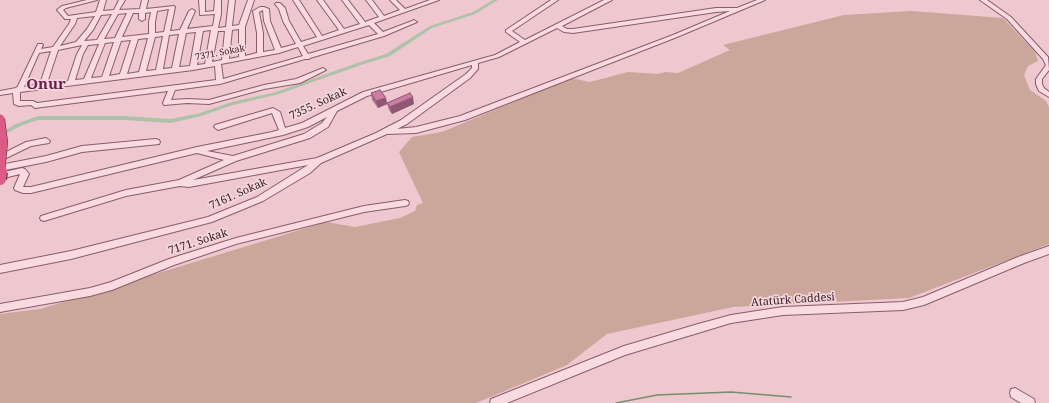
<!DOCTYPE html>
<html>
<head>
<meta charset="utf-8">
<style>
	body { margin:0 }
	canvas { display:block; background:#eec7cf }
</style>
</head>
<body>
<canvas width="1049" height="403"></canvas>
<script>
const ctx = document.querySelector('canvas').getContext('2d');
ctx.lineJoin = 'round';
function fill(path, color) { ctx.fillStyle = color; ctx.fill(path, 'evenodd'); }
const poly = rows => new Path2D(rows.map(r => 'M' + r).join(''));
function strokePath(path, color, width, dash) { ctx.strokeStyle = color; ctx.lineWidth = width; ctx.lineCap = dash ? 'butt' : 'round'; ctx.setLineDash(dash || []); ctx.stroke(path); }
function write(font, color, halo, rows, align = 'center') {
  ctx.font = font + ' "Noto Serif",serif'; ctx.lineWidth = 3.5; ctx.setLineDash([]); ctx.textBaseline = 'middle'; ctx.strokeStyle = halo; ctx.fillStyle = color; for (const [text, x, y, turn = 0] of rows) {
    ctx.save(); ctx.translate(x, y); ctx.rotate((+turn || 0) * Math.PI / 180); ctx.textAlign = isNaN(turn) ? turn : align; if (halo) ctx.strokeText(text, 0, 0); ctx.fillText(text, 0, 0); ctx.restore();
  }
}
const green = poly([
	[911,11,1003,18,1035,52,1038,61,1028,66,1024,75,1030,90,1046,101,1049,107,1049,244,909,298,733,307,607,334,567,365,476,403,0,403,0,314,40,309,326,222,355,227,400,218,415,211,417,205,423,203,399,152,412,137,442,132,571,78,590,82,628,72,658,74,665,72,678,73,730,50,723,45,844,15]
]);
const stream = poly([
	[616,403,657,395,731,392,791,397]
]);
const canal = poly([
	[493,0,498,0,475,14,432,28,390,56,361,65,279,94,233,105,201,116,171,123,124,120,38,120,20,126,0,137,0,133,16,124,38,116,124,116,171,119,200,113,232,102,276,92,357,63,386,54,430,26,473,12,493,0]
]);
const minor = poly([
	[87,0,97,0,66,8,63,10,68,16,96,12,100,0,106,0,103,11,114,10,119,0,125,0,119,10,140,9,142,0,148,0,146,9,174,6,175,7,170,31,180,30,189,11,192,9,195,11,187,29,213,26,215,14,200,15,199,0,205,0,205,12,214,11,215,0,221,0,221,14,218,28,226,27,229,0,235,0,232,26,239,25,248,0,254,0,245,27,245,56,257,53,257,33,253,11,260,7,264,7,269,9,270,21,281,48,296,44,283,21,279,9,275,4,276,3,280,3,285,8,289,21,301,42,317,37,293,0,299,0,322,36,339,30,317,0,323,0,344,29,360,24,342,0,348,0,365,22,379,17,366,0,372,0,384,16,400,10,390,0,396,0,405,9,430,0,439,0,374,23,383,32,412,21,414,20,417,22,384,36,310,58,309,59,305,59,220,84,175,90,171,100,187,99,209,100,264,85,296,79,323,68,326,70,300,83,264,89,209,104,187,103,164,105,163,103,168,91,35,108,31,105,19,106,14,104,13,93,0,95,0,91,16,88,18,86,38,44,42,44,43,45,41,49,53,47,69,24,71,19,65,19,57,10,58,9,62,6,87,0],
	[169,9,164,32,155,33,155,22,157,11,169,9],
	[263,10,264,21,275,50,263,52,263,33,259,12,263,10],
	[151,12,149,22,149,34,122,37,133,13,139,13,139,19,142,21,145,19,145,13,151,12],
	[127,13,115,38,104,39,118,14,127,13],
	[112,14,97,40,84,41,93,30,101,15,112,14],
	[95,16,87,29,76,42,60,46,75,24,77,18,95,16],
	[369,25,378,34,308,54,303,46,369,25],
	[239,29,239,57,229,59,232,30,239,29],
	[211,30,205,64,197,65,203,31,211,30],
	[218,31,225,31,222,60,212,62,218,31],
	[196,32,190,66,179,67,186,33,196,32],
	[179,34,172,68,163,69,169,35,179,34],
	[163,36,156,70,146,71,155,37,163,36],
	[148,38,139,72,127,74,138,39,148,38],
	[131,40,120,74,109,76,121,41,131,40],
	[114,42,102,77,91,78,105,43,114,42],
	[99,44,84,79,75,80,83,54,88,45,99,44],
	[82,45,77,54,68,81,47,83,58,50,82,45],
	[298,47,303,56,223,79,221,64,279,53,298,47],
	[51,51,40,84,24,87,39,53,51,51],
	[215,66,216,80,37,103,33,101,20,101,20,92,193,70,215,66],
	[551,0,558,0,512,31,525,40,604,0,612,0,562,26,567,29,573,29,716,8,737,8,757,0,765,0,677,37,465,120,416,133,387,134,321,163,310,173,263,201,212,222,71,259,0,273,0,265,71,251,208,217,257,197,308,165,189,187,180,186,126,196,44,221,41,220,40,218,41,216,126,190,179,180,224,160,197,153,31,193,23,193,15,190,14,188,20,174,0,179,0,173,22,168,25,169,29,174,23,187,31,187,197,147,272,132,279,130,272,113,218,130,214,127,215,125,273,108,280,112,285,128,302,123,363,92,495,55,520,42,506,32,506,30,551,0],
	[730,11,673,35,460,116,416,127,397,129,407,124,470,78,478,69,478,63,499,57,557,28,564,32,573,33,716,12,730,11],
	[472,65,472,68,466,74,401,120,376,133,317,158,193,180,236,161,310,138,328,127,337,111,367,96,472,65],
	[327,117,322,123,304,134,233,156,207,151,283,135,308,127,327,117],
	[980,0,987,0,1011,17,1048,57,1049,70,1042,79,1042,84,1044,88,1049,92,1049,97,1039,91,1036,84,1036,79,1046,65,1043,59,1007,19,980,0],
	[46,138,50,141,49,143,31,146,0,161,0,155,26,142,46,138],
	[156,139,159,140,160,142,159,144,82,152,46,162,0,171,0,165,46,156,82,146,156,139],
	[405,200,408,201,409,203,408,205,405,206,364,212,236,244,174,265,112,290,90,296,0,312,0,304,90,288,111,282,169,259,236,238,364,206,405,200],
	[1049,246,1049,254,1024,263,924,305,903,310,783,315,731,323,625,355,507,403,490,403,491,399,624,346,698,324,731,315,783,307,903,302,923,297,1018,257,1049,246],
	[1015,388,1034,399,1035,403,1021,403,1011,397,1010,393,1011,389,1015,388]
]);
const highwayBridgeFar1 = poly([
	[0,119,3,142,0,173]
]);
const highwayBridge = poly([
	[0,179,1,172]
]);
const wall = poly([
	[371,93,386,98,387,104,378,108,372,100],
	[387,103,414,104,392,114,389,110]
]);
const shadedWall = poly([
	[413,97,414,104,392,114,390,107],
	[386,98,387,104,378,108,376,101]
]);
const building = poly([
	[380,90,386,98,376,101,371,93,380,90],
	[410,93,413,97,390,107,387,103,410,93]
]);
const farStreetnames = [
	["7371. Sokak",220,53,-11]
];
const streetNames = [
	["7355. Sokak",318,104,-25],
	["7161. Sokak",238,194,-24],
	["7171. Sokak",198,242,-18],
	["Atatürk Caddesi",793,300,-4]
];
const districtNames = [
	["Onur",46,85]
];
fill(green, '#cca59b');
strokePath(stream, '#74906e', 1.5);
fill(canal, '#adc2a8');
strokePath(minor, '#895c6d', 2);
fill(minor, '#f8dae0');
strokePath(highwayBridgeFar1, '#573041', 10, []);
strokePath(highwayBridge, '#573041', 14, []);
strokePath(highwayBridgeFar1, '#db5a86', 9);
strokePath(highwayBridge, '#db5a86', 12);
fill(wall, '#af6c8c');
fill(shadedWall, '#8e5872');
fill(building, '#cb7da3');
strokePath(building, '#8e5872', 1);
write('9px', '#3a202b', '#f5d6dc', farStreetnames);
write('11px', '#3a202b', '#f5d6dc', streetNames);
write('bold 15px', '#662050', '#f5d6dc', districtNames);
</script>
</body>
</html>
